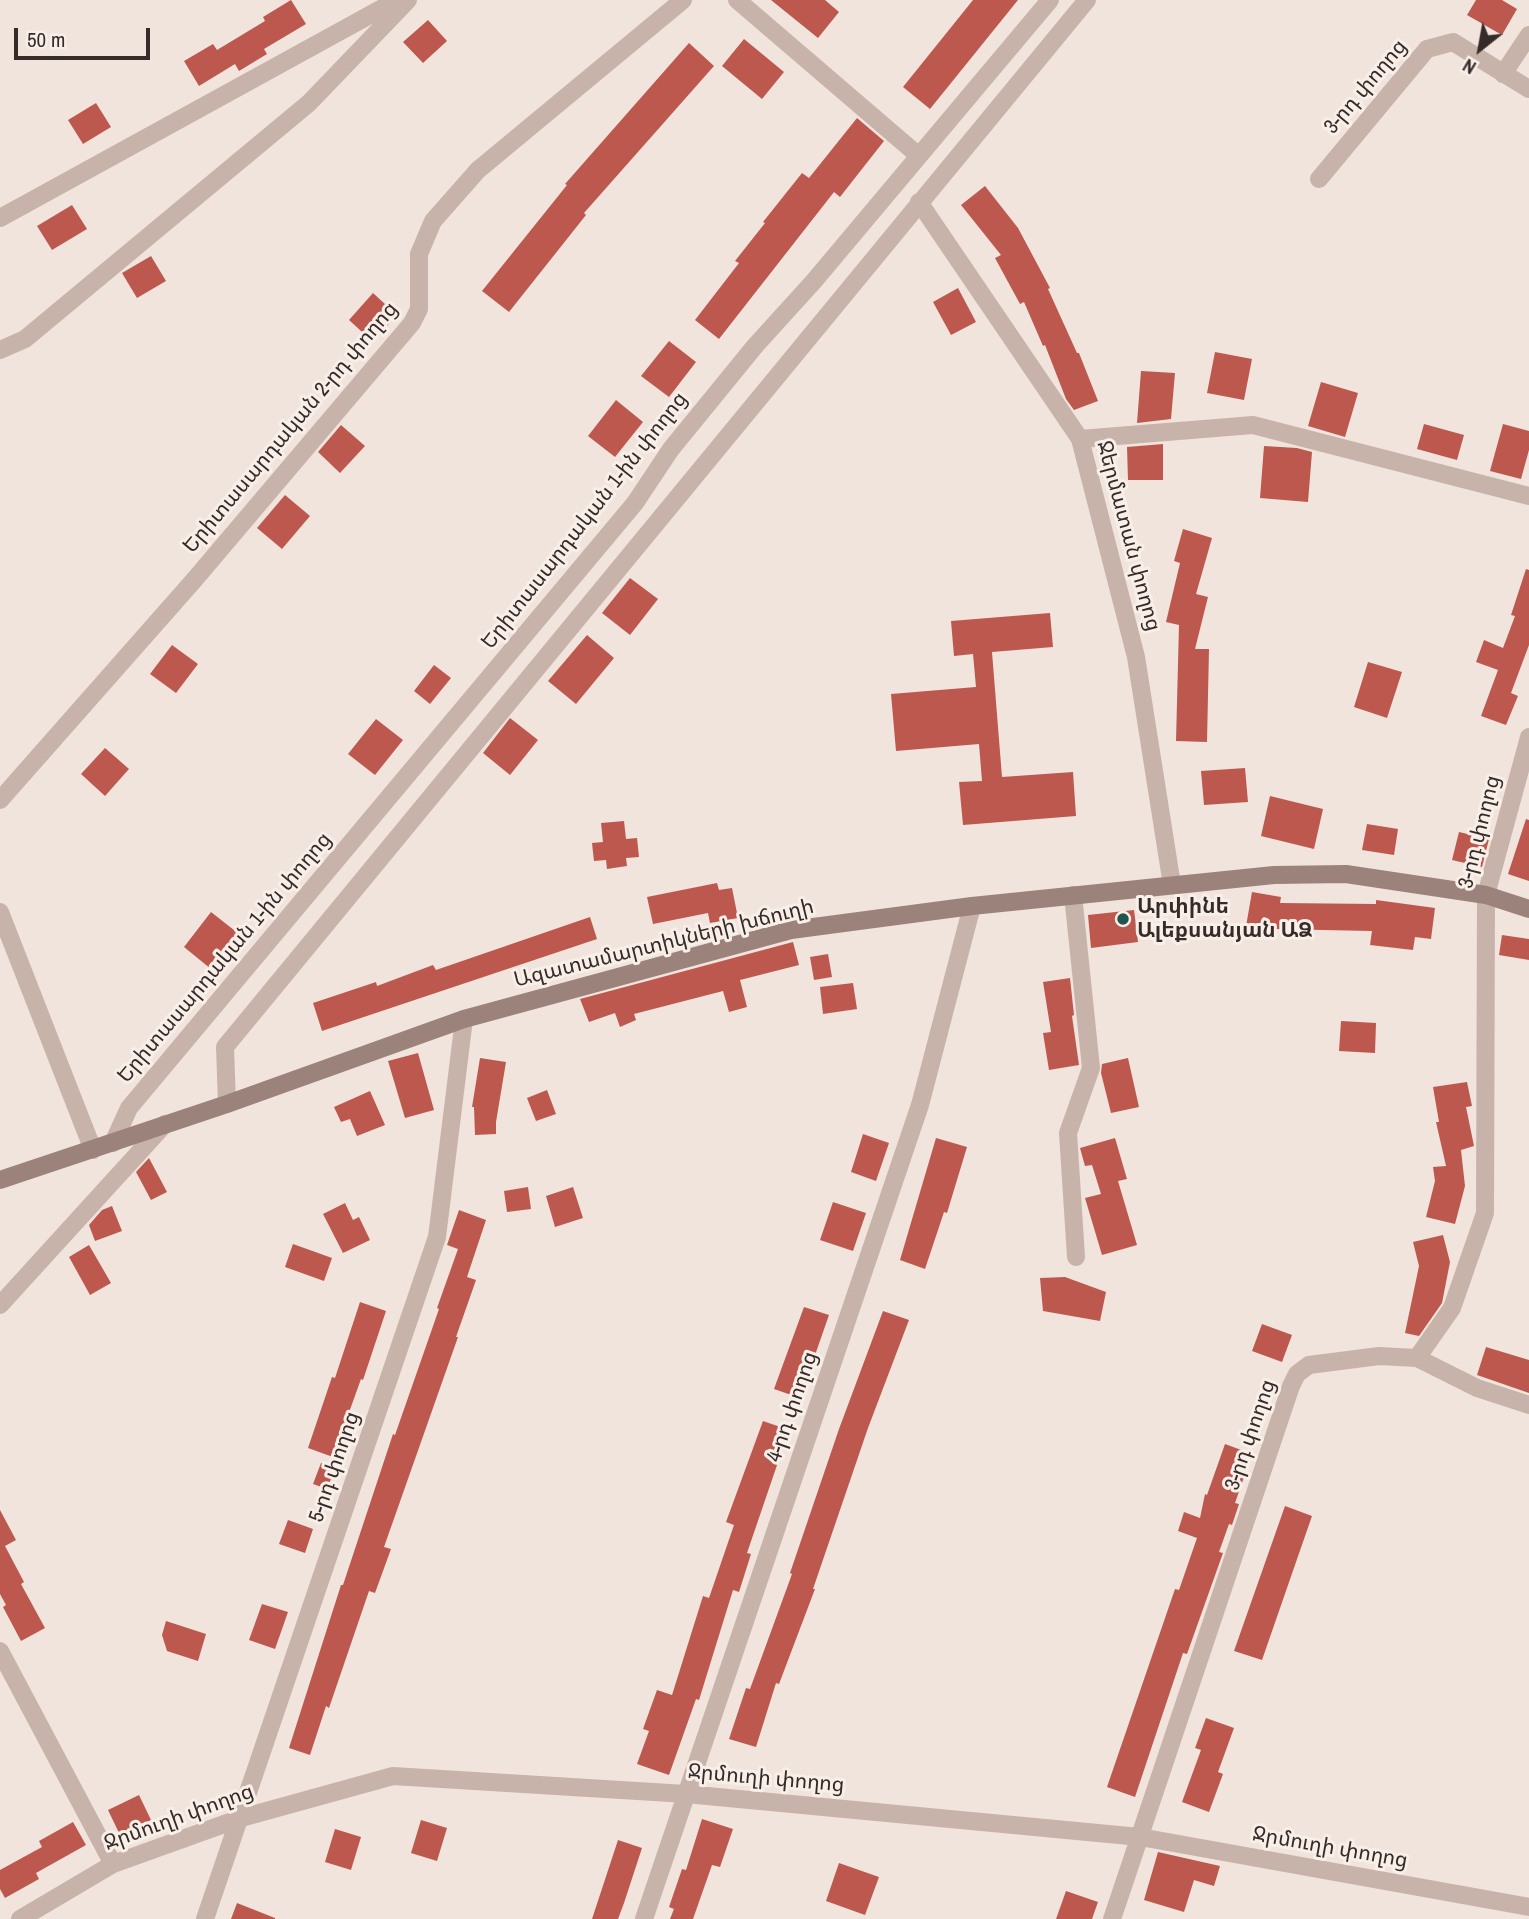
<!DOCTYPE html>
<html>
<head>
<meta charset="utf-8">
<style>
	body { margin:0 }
	#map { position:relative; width:1529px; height:1919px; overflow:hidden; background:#f0e4dd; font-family:"Archivo Narrow",sans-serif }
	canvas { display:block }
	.north { position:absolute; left:1445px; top:14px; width:70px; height:70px; -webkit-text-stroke:5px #f8efe9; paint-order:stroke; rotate:211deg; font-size:19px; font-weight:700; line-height:28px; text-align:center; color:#362b29 }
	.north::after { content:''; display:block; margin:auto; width:24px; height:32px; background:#362b29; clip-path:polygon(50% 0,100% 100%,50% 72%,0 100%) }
	.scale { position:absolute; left:14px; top:28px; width:136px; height:32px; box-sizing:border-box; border:4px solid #362b29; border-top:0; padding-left:9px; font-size:21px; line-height:24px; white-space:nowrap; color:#362b29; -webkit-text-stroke:5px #f8efe9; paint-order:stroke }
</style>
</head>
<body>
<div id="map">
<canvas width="1529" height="1919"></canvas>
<div class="north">N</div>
<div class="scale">50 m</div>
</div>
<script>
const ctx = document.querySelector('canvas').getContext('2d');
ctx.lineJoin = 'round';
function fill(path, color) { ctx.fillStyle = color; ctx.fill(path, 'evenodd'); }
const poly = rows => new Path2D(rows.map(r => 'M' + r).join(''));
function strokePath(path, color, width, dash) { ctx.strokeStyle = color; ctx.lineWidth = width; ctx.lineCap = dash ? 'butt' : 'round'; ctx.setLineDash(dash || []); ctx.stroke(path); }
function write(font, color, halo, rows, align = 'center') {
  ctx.font = font + ' "Archivo Narrow","Noto Sans Armenian",sans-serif'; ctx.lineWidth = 6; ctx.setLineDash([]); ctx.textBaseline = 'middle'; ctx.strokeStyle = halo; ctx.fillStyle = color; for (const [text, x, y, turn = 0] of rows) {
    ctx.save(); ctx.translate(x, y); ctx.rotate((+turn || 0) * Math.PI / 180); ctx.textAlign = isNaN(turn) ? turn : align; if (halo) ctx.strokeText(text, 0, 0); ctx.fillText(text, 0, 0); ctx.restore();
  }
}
const building = poly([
	[291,0,306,24,264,49,267,54,239,71,235,64,199,86,184,61,213,44,217,50,265,21,263,17],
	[771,0,825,0,839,12,818,38],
	[973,0,1018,0,930,109,903,87],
	[1476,0,1502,0,1517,9,1502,35,1467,15],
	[428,20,447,41,423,63,403,42],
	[744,39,784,72,762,99,722,66],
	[689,43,714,66,584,213,586,215,509,312,482,291,567,185,565,184],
	[96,103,111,127,83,144,68,120],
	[857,118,884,141,840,197,834,192,719,339,695,320,739,263,735,261,765,223,763,222,802,173,809,178],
	[985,186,1018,228,1050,288,1048,289,1077,353,1079,353,1098,401,1074,410,1066,399,1045,345,1043,346,1024,302,1020,304,995,258,1001,255,961,205],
	[72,205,87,229,52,250,37,226],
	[151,256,166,281,137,298,122,273],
	[958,288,976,322,951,335,933,302],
	[373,293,397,315,373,342,349,320],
	[669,341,696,362,669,397,641,376],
	[1215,352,1252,359,1244,400,1207,393],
	[1141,371,1175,373,1171,419,1137,423],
	[1321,382,1358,393,1345,437,1308,426],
	[616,400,643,422,615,457,588,436],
	[1424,424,1464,435,1457,460,1417,449],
	[1503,424,1529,431,1529,450,1521,479,1490,471],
	[341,425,365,446,340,473,318,452],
	[1163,444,1163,480,1128,480,1127,447],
	[1264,446,1297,448,1312,452,1308,502,1260,498],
	[285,495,310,516,282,549,257,528],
	[1183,529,1212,538,1196,594,1208,597,1195,649,1209,649,1207,742,1176,741,1179,625,1166,622,1180,563,1174,561],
	[1526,569,1529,570,1529,645,1511,693,1518,696,1506,725,1481,716,1498,670,1476,662,1484,640,1503,648,1515,616,1511,615],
	[630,578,658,599,630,635,602,613],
	[1050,613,1053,647,992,652,1002,777,1073,772,1076,816,963,825,959,782,982,781,979,744,896,751,891,694,976,687,973,654,954,656,951,621],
	[587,635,614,658,576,704,548,681],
	[172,645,198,664,176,693,150,674],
	[1368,662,1402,672,1387,718,1354,707],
	[434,665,451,678,430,704,414,691],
	[510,718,538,740,510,775,483,753],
	[376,719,403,740,375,775,348,754],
	[105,748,129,769,105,796,81,774],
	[1245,768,1248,802,1204,805,1201,771],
	[1270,796,1323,809,1314,849,1261,836],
	[1526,819,1529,820,1529,881,1508,874],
	[624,821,626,839,637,838,639,857,626,858,627,866,607,869,606,860,594,861,592,843,603,842,601,823],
	[1367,824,1398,829,1394,855,1362,850],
	[1459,832,1489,839,1482,867,1452,860],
	[717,883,719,890,732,888,738,918,710,923,708,913,653,924,647,897],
	[1252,892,1281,897,1280,903,1376,904,1376,900,1435,908,1431,939,1415,937,1413,950,1370,945,1372,931,1274,929,1273,938,1245,932],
	[1134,910,1138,942,1091,948,1088,915],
	[211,912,239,934,211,969,184,947],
	[590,917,597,939,322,1031,313,1003,376,982,377,986,433,965,436,970],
	[1502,935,1529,939,1529,960,1499,955],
	[793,942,799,965,740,980,747,1007,729,1012,723,991,634,1014,636,1020,620,1027,615,1013,589,1022,580,999],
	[828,954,832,977,814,980,810,957],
	[1070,978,1074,1015,1072,1016,1079,1065,1049,1070,1043,1033,1051,1032,1043,982],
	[853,983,857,1009,823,1014,820,987],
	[1341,1021,1376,1023,1375,1053,1339,1051],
	[418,1053,434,1110,405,1118,388,1061],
	[480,1058,506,1062,496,1122,496,1134,475,1135,474,1107,472,1107],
	[1128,1058,1139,1107,1111,1113,1101,1073,1102,1064],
	[1467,1082,1472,1106,1466,1107,1474,1146,1461,1150,1465,1186,1455,1224,1426,1217,1435,1181,1433,1167,1446,1166,1436,1122,1439,1122,1433,1087],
	[547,1090,556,1114,536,1121,527,1098],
	[370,1091,385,1125,357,1136,350,1119,341,1122,334,1107],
	[863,1134,889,1143,876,1181,851,1172],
	[936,1138,967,1147,947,1213,944,1212,925,1269,900,1260],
	[1115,1138,1127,1179,1118,1181,1137,1245,1102,1255,1085,1198,1101,1194,1092,1165,1085,1166,1080,1148],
	[149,1158,167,1192,151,1200,136,1172],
	[528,1187,531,1209,507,1212,504,1191],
	[573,1187,583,1218,555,1227,546,1196],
	[833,1202,866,1213,853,1251,820,1240],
	[345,1203,353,1220,359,1217,370,1240,343,1253,323,1214],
	[112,1206,122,1231,95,1241,89,1225,102,1210],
	[459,1210,486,1220,467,1277,476,1280,456,1337,458,1337,384,1547,391,1549,375,1593,369,1591,329,1708,326,1706,310,1755,289,1748,341,1585,343,1585,393,1434,395,1435,439,1309,437,1308,458,1249,447,1245],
	[1443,1235,1450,1262,1442,1303,1419,1336,1405,1333,1419,1266,1413,1242],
	[293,1244,332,1258,324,1281,285,1267],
	[89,1245,111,1283,90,1295,69,1257],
	[1065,1277,1106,1292,1100,1321,1043,1311,1040,1278],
	[360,1302,386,1311,363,1380,361,1379,333,1457,308,1448,332,1377,335,1378],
	[804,1307,829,1315,800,1398,774,1389],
	[883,1311,909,1320,868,1428,813,1589,815,1589,779,1684,776,1683,756,1747,729,1739,746,1688,750,1689,792,1574,790,1573,839,1429],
	[1262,1324,1292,1335,1282,1362,1252,1351],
	[1486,1347,1529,1360,1529,1393,1477,1375],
	[763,1421,789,1430,747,1553,751,1554,739,1592,733,1590,699,1700,696,1699,669,1775,637,1764,649,1731,643,1729,657,1690,672,1695,703,1596,709,1598,734,1525,726,1522],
	[1225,1444,1252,1454,1235,1503,1239,1504,1232,1525,1229,1524,1219,1552,1223,1553,1187,1654,1183,1653,1135,1797,1107,1787,1175,1589,1179,1590,1197,1538,1178,1531,1184,1512,1200,1518,1205,1494,1207,1495],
	[321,1463,335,1469,327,1489,313,1484],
	[1285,1506,1312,1516,1262,1660,1234,1651],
	[0,1510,16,1540,5,1546,24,1582,21,1584,45,1628,21,1641,3,1607,6,1605,0,1594],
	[288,1520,313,1529,305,1553,279,1544],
	[262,1604,288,1612,275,1649,249,1640],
	[166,1621,206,1634,198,1661,167,1651,162,1635],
	[1206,1718,1234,1728,1218,1772,1223,1774,1209,1812,1182,1802,1201,1750,1195,1748],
	[139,1795,151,1820,120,1835,108,1810],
	[702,1819,733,1829,720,1867,712,1865,693,1919,670,1919,674,1909,669,1907,682,1869,686,1870],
	[421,1820,447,1828,437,1861,411,1853],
	[73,1822,86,1845,36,1873,39,1879,5,1898,0,1889,0,1870,42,1847,39,1841],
	[335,1829,361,1837,351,1870,325,1862],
	[618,1840,642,1848,624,1903,618,1919,592,1919],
	[1158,1852,1220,1866,1214,1886,1194,1880,1184,1912,1144,1900],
	[839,1863,879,1877,865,1915,826,1901],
	[1066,1891,1098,1902,1092,1919,1056,1919],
	[237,1903,275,1918,275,1919,231,1919]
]);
const minor = poly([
	[737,0,919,156],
	[1503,74,1529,35],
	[1319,179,1427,49,1453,42,1529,89],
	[919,202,1080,439,1136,657,1172,885],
	[0,218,397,0],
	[0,350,25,339,309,103,408,0],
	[1080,439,1253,425,1529,496],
	[0,800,195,579,412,323,419,309,419,254,433,221,478,170,683,0],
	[1073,895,1091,1068,1068,1133,1076,1257],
	[0,912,93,1150],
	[227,1104,225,1047,1087,0],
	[113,1143,129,1108,635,503,671,449,755,346,814,281,1050,0],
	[0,1305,165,1124],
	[1417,1358,1452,1308,1485,1213,1486,895,1529,737],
	[0,1651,113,1864],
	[20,1919,113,1864,241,1818,393,1776,686,1794,1140,1837,1529,1907],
	[205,1919,437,1237,464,1019],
	[644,1919,920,1105,972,906],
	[1112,1919,1291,1386,1297,1374,1309,1365,1379,1356,1417,1358,1477,1388,1529,1405]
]);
const secondary = poly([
	[0,1180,227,1104,464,1019,791,930,972,906,1274,875,1346,874,1486,895,1529,909]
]);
const markers = [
	[1123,919,7,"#22544f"]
];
const streetNames = [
	["3-րդ փողոց",1366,87,-50],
	["Երիտասարդական 2-րդ փողոց",291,428,-50],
	["Երիտասարդական 1-ին փողոց",585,521,-52],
	["Ջերմատան փողոց",1128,536,75],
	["3-րդ փողոց",1480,832,-76],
	["Ազատամարտիկների խճուղի",664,944,-14],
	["Երիտասարդական 1-ին փողոց",225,958,-50],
	["4-րդ փողոց",793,1407,-71],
	["3-րդ փողոց",1251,1435,-71],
	["5-րդ փողոց",335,1467,-71],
	["Ջրմուղի փողոց",766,1779,5],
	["Ջրմուղի փողոց",179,1818,-20],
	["Ջրմուղի փողոց",1330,1848,10]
];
const poiNames = [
	["Արփինե",1137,907],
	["Ալեքսանյան ԱՁ",1137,931]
];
fill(building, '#bd584f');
strokePath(minor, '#c8b3aa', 18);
strokePath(secondary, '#9b827b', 18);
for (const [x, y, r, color] of markers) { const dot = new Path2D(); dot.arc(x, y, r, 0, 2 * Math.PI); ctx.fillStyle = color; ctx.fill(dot); strokePath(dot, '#f8efe9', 2.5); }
write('21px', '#362b29', '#f8efe9', streetNames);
write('bold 21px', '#362b29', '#f8efe9', poiNames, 'left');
</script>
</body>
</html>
